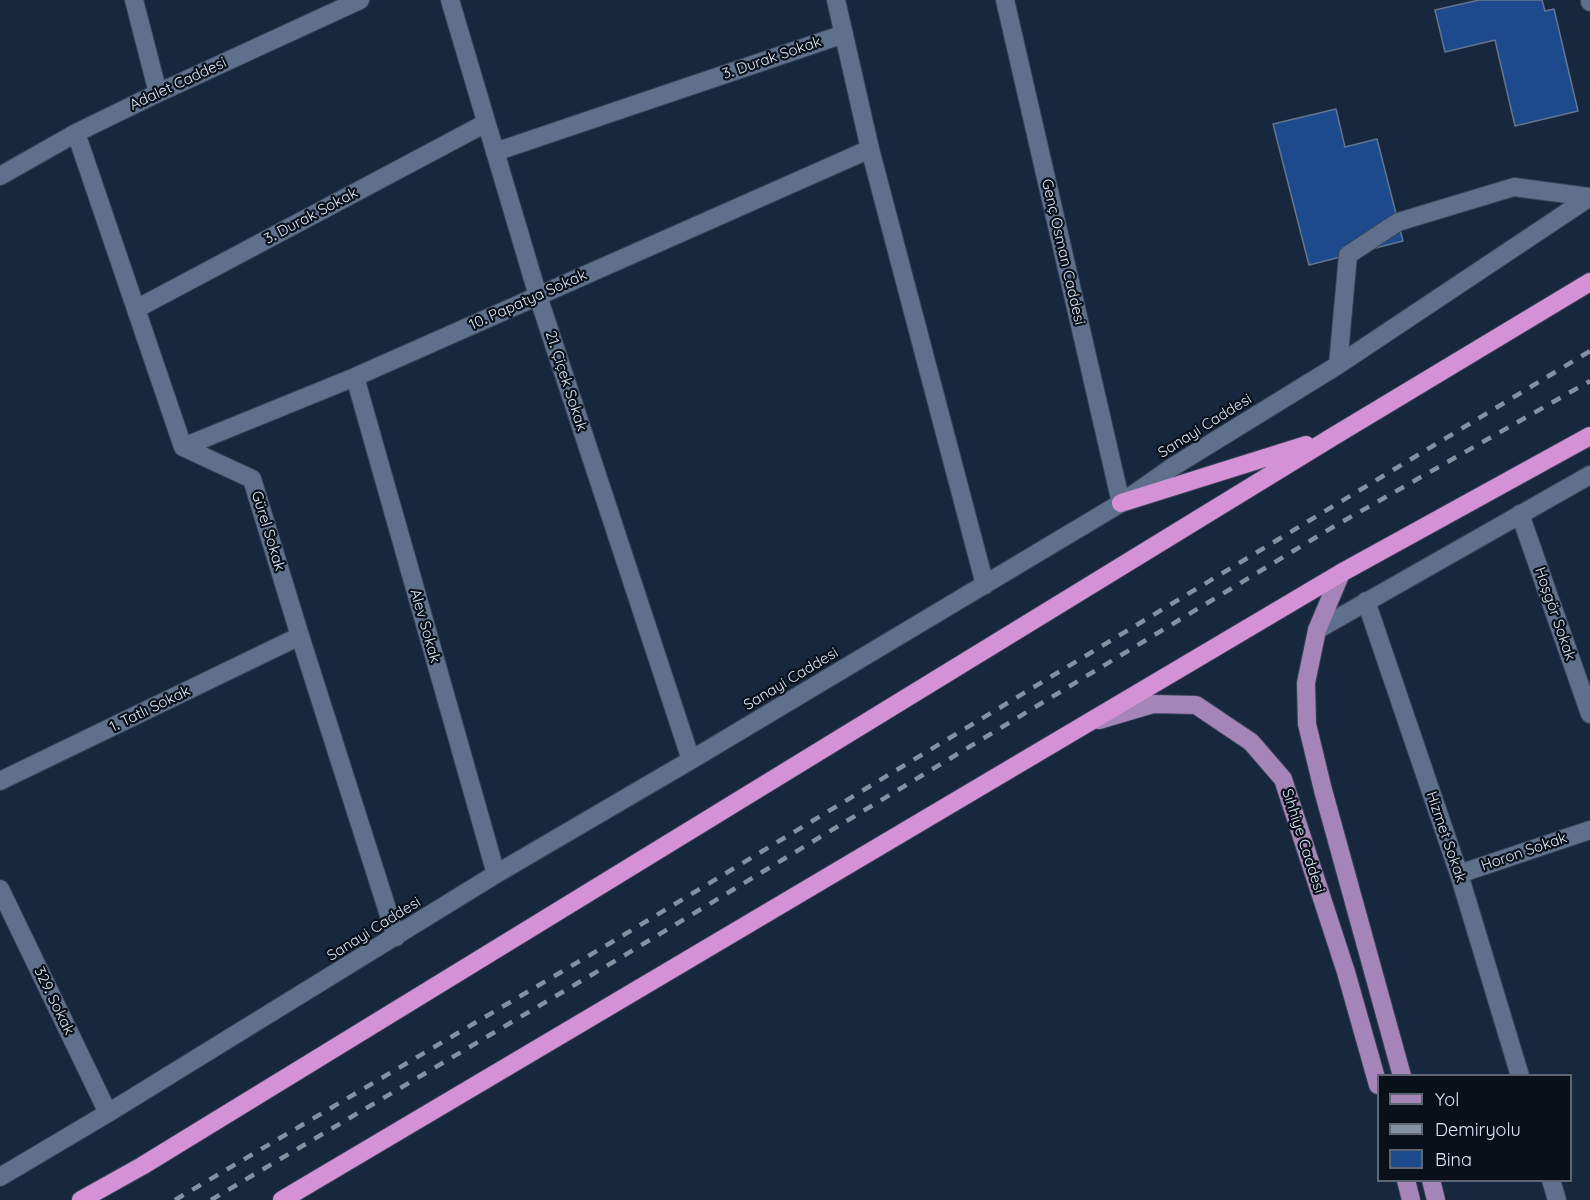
<!DOCTYPE html>
<html>
<head>
<meta charset="utf-8">
<style>
	body { margin:0 }
	#map { position:relative; width:1590px; height:1200px; overflow:hidden; background:#17273d; font-family:Quicksand,sans-serif }
	canvas { display:block }
	.legend { position:absolute; left:1377px; top:1074px; width:195px; height:108px; box-sizing:border-box; background:#09101a; border:2px solid #5e6672; margin:0; padding:8px 10px; list-style:none; font-size:18px; color:#dde7f7 }
	.legend li { display:flex; align-items:center; gap:12px; height:30px }
	.legend b { width:30px; border:2px solid #5e6672 }
</style>
</head>
<body>
<div id="map">
<canvas width="1590" height="1200"></canvas>
<ul class="legend">
<li><b style="height:8px;background:#a584b7"></b>Yol</li>
<li><b style="height:8px;background:#8491a3"></b>Demiryolu</li>
<li><b style="height:16px;background:#1d4a8c"></b>Bina</li>
</ul>
</div>
<script>
const ctx = document.querySelector('canvas').getContext('2d');
ctx.lineJoin = 'round';
function fill(path, color) { ctx.fillStyle = color; ctx.fill(path, 'evenodd'); }
const poly = rows => new Path2D(rows.map(r => 'M' + r).join(''));
function strokePath(path, color, width, dash) { ctx.strokeStyle = color; ctx.lineWidth = width; ctx.lineCap = dash ? 'butt' : 'round'; ctx.setLineDash(dash || []); ctx.stroke(path); }
function write(font, color, halo, rows, align = 'center') {
  ctx.font = font + ' Quicksand,sans-serif'; ctx.lineWidth = 4.5; ctx.setLineDash([]); ctx.textBaseline = 'middle'; ctx.strokeStyle = halo; ctx.fillStyle = color; for (const [text, x, y, turn = 0] of rows) {
    ctx.save(); ctx.translate(x, y); ctx.rotate((+turn || 0) * Math.PI / 180); ctx.textAlign = isNaN(turn) ? turn : align; if (halo) ctx.strokeText(text, 0, 0); ctx.fillText(text, 0, 0); ctx.restore();
  }
}
const building = poly([
	[1479,0,1542,0,1545,11,1554,9,1578,111,1515,126,1495,40,1445,52,1435,10,1479,0],
	[1336,109,1345,147,1377,139,1403,241,1309,265,1273,124,1336,109]
]);
const minor = poly([
	[134,0,158,93],
	[450,0,538,296,691,760],
	[836,0,870,149,985,585],
	[1005,0,1121,503],
	[1590,0,1590,2],
	[76,133,183,447,252,479,300,636,396,937],
	[495,152,844,34],
	[0,176,76,133,158,93,360,0],
	[136,309,486,123],
	[1338,365,1348,255,1398,222,1514,187,1590,197],
	[355,377,496,874],
	[183,447,355,377,870,149],
	[1520,514,1590,714],
	[1366,601,1459,874,1520,1076],
	[1317,630,1590,475],
	[0,781,300,636],
	[1459,874,1590,830],
	[0,889,108,1113],
	[0,1177,108,1113,496,874,691,760,1121,503,1171,468,1338,365,1590,197],
	[1551,1180,1557,1200]
]);
const major = poly([
	[1341,573,1317,630,1306,683,1307,724,1323,790,1402,1076],
	[1099,720,1153,704,1196,705,1251,742,1283,779,1346,972,1378,1085],
	[1406,1180,1411,1200],
	[1431,1180,1436,1200]
]);
const highway = poly([
	[1121,503,1306,445],
	[81,1200,142,1166,1334,436,1590,282],
	[282,1200,1341,573,1590,436]
]);
const rail = poly([
	[175,1200,612,942,1590,351],
	[211,1200,620,958,1333,527,1590,381]
]);
const streetNames = [
	["3. Durak Sokak",772,58,-19],
	["Adalet Caddesi",178,84,-25],
	["3. Durak Sokak",311,216,-28],
	["Genç Osman Caddesi",1063,252,77],
	["10. Papatya Sokak",528,300,-24],
	["21. Çiçek Sokak",566,381,72],
	["Sanayi Caddesi",1205,426,-32],
	["Gürel Sokak",268,531,73],
	["Hoşgör Sokak",1555,614,71],
	["Alev Sokak",425,626,74],
	["Sanayi Caddesi",791,679,-31],
	["1. Tatlı Sokak",150,709,-26],
	["Hizmet Sokak",1446,837,71],
	["Sıhhiye Caddesi",1303,841,72],
	["Horon Sokak",1524,852,-19],
	["Sanayi Caddesi",374,929,-32],
	["329. Sokak",54,1001,64]
];
fill(building, '#1d4a8c');
strokePath(building, '#637590', 1.5);
strokePath(minor, '#374357', 20);
strokePath(major, '#374357', 20);
strokePath(highway, '#374357', 20);
strokePath(minor, '#5e708b', 18);
strokePath(major, '#a584b7', 18);
strokePath(highway, '#d491d5', 18);
strokePath(rail, '#8491a3', 4.5, [10, 10]);
write('15px', '#dde7f7', '#09101a', streetNames);
</script>
</body>
</html>
